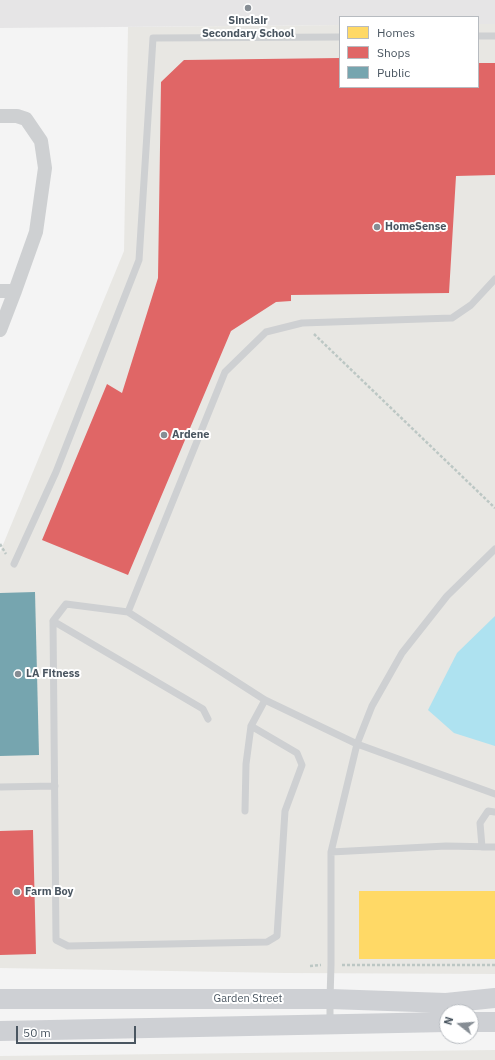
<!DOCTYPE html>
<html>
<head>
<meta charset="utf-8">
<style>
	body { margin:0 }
	#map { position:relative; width:495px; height:1060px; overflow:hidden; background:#f4f4f4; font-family:"IBM Plex Sans",sans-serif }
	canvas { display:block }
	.legend { position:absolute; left:339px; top:16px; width:140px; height:72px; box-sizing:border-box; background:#fff; border:1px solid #b7bbc0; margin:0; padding:5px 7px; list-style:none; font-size:12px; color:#4a5661 }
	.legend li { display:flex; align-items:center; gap:8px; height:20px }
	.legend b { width:20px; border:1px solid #b7bbc0 }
	.north { position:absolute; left:439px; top:1004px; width:40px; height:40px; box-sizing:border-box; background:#fff; border:1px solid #b7bbc0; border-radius:50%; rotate:287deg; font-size:11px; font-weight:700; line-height:16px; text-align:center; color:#4a5661 }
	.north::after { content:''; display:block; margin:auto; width:14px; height:18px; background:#868d94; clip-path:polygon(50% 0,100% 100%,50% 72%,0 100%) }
	.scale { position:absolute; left:16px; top:1026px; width:120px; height:18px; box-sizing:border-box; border:2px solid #4a5661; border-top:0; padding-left:5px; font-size:12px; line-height:14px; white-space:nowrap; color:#4a5661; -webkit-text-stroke:3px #fff; paint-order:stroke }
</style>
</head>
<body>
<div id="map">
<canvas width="495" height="1060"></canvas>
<ul class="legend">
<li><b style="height:11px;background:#ffd966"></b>Homes</li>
<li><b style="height:11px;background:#e06666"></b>Shops</li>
<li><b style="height:11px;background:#76a5af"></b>Public</li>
</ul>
<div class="north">N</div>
<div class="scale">50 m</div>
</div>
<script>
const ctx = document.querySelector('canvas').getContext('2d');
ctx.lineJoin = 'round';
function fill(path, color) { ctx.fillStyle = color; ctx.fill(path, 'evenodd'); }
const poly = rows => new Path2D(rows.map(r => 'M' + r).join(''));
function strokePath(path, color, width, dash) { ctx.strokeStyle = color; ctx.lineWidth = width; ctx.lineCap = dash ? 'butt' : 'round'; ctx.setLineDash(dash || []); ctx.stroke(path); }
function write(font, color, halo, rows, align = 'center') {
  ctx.font = font + ' "IBM Plex Sans",sans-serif'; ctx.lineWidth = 4; ctx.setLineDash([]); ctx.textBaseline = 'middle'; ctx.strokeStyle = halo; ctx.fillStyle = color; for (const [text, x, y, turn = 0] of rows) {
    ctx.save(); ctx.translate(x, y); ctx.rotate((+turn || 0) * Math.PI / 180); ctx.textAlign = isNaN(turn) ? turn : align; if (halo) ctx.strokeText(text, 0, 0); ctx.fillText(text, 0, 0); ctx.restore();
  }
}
const commercial = poly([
	[478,24,495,24,495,974,285,973,0,968,0,552,124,251,128,27,340,25,340,87,478,87],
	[495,1050,495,1060,0,1060,0,1056]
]);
const education = poly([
	[0,0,495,0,495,24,478,24,478,17,340,17,340,25,0,28]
]);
const water = poly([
	[495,616,495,746,454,733,428,710,457,653]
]);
const homes = poly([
	[359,891,495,891,495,959,359,959]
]);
const shops = poly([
	[340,58,340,87,361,87,361,88,478,87,478,63,495,63,495,175,456,176,449,293,291,295,291,301,276,302,231,331,128,575,42,540,107,384,122,393,158,278,161,82,184,60],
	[33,830,36,954,0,955,0,831]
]);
const public = poly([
	[35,592,39,755,0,756,0,593]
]);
const path = poly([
	[314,334,495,508],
	[0,544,6,554],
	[342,965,495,965],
	[310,966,321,965]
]);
const lane = poly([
	[478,36,495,36],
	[495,279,471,305,452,318,302,323,266,332,225,372,128,612,265,700,357,744,495,794],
	[14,564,56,472,139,260,153,38,340,37],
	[128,612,66,604,53,621,56,940,68,946,267,942,277,936,285,811,302,765,297,753,251,726],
	[53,621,203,709,208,719],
	[0,787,55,786],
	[245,811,246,764,251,726,265,700],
	[482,847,480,823,488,811,495,812],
	[331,852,446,846,495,847],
	[330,1024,330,999,331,965,331,852,357,744,372,706,402,653,447,596,495,549]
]);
const street = poly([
	[0,116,17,116,26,119,41,141,45,168,36,232,15,291,0,330],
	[0,291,15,291]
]);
const secondary = poly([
	[0,999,330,999,446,1003,495,998],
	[471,1022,495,1022],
	[0,1031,447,1022]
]);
const markers = [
	[248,8,4,"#868d94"],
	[377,227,4,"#868d94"],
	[164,435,4,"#868d94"],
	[18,674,4,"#868d94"],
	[17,892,4,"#868d94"]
];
const poiNames = [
	["Sinclair",248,21,"center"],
	["Secondary School",248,34,"center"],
	["HomeSense",385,227],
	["Ardene",172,435],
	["LA Fitness",26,674],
	["Farm Boy",25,892]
];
const streetNames = [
	["Garden Street",248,999]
];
fill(commercial, '#e8e7e3');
fill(education, '#e6e5e6');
fill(water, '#aee2f0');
fill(homes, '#ffd966');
fill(shops, '#e06666');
fill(public, '#76a5af');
strokePath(path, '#bcc7c4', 2.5, [3, 2]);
strokePath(lane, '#ced0d2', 7);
strokePath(street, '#ced0d2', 14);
strokePath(secondary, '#ced0d4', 20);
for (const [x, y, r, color] of markers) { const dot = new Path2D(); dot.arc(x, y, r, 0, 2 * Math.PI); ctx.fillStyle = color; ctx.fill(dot); strokePath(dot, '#fff', 1.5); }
write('bold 11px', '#4a5661', '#fff', poiNames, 'left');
write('11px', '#4a5661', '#fff', streetNames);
</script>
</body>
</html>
